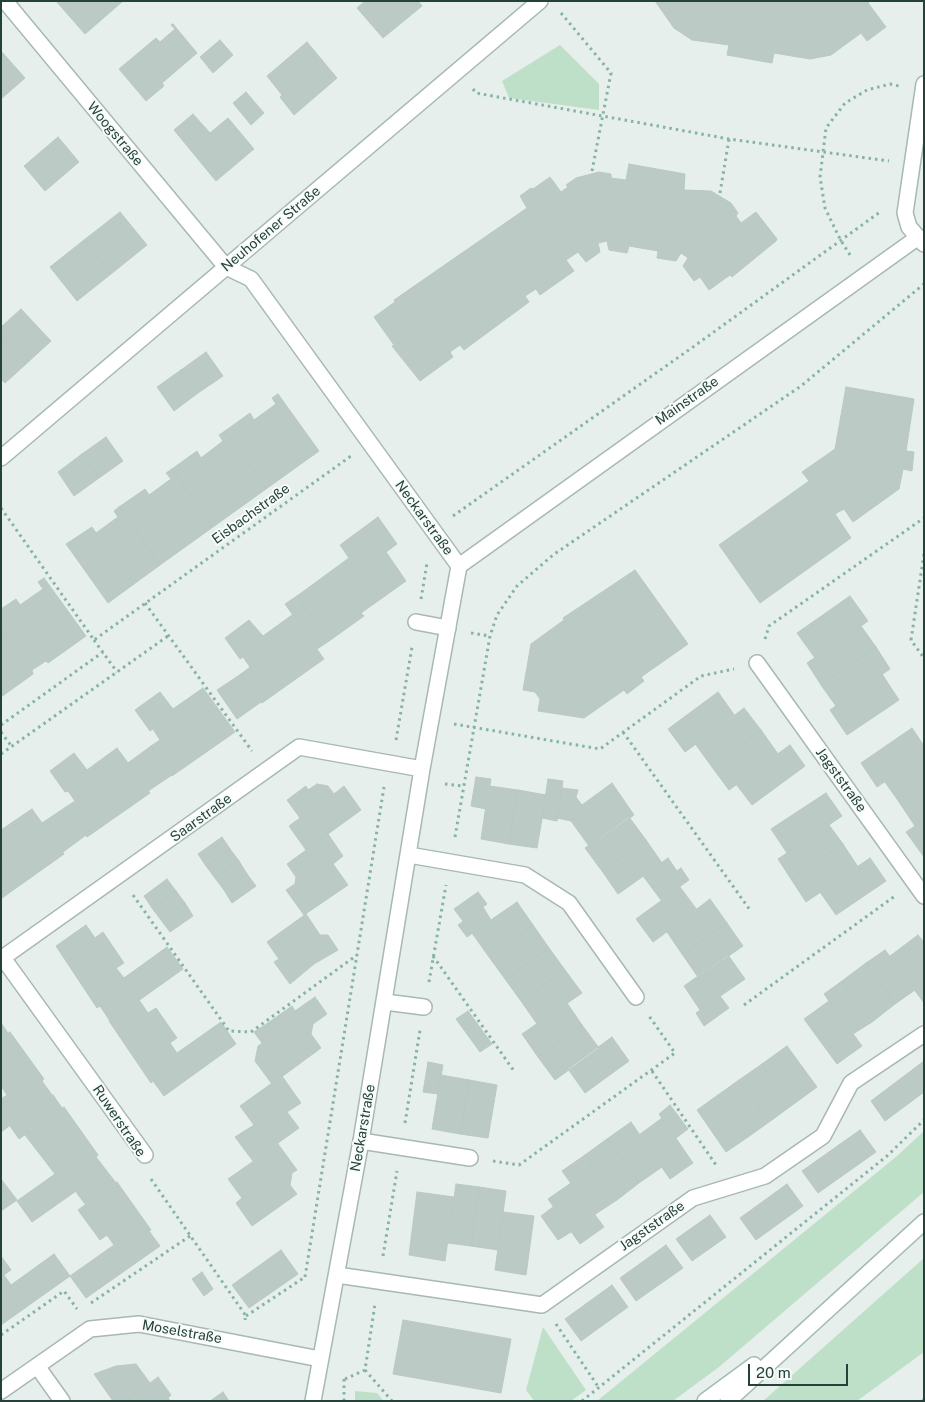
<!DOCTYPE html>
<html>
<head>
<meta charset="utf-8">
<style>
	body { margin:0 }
	#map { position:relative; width:925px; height:1402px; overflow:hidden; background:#e6efeb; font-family:"Public Sans",sans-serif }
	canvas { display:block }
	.frame { position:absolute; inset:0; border:2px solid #24423a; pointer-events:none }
	.scale { position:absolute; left:748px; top:1364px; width:100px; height:22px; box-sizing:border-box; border:2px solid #24423a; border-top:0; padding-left:6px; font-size:15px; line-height:18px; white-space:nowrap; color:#24423a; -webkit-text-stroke:4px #f7fbf9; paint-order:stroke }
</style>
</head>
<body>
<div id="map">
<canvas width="925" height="1402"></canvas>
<div class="frame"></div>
<div class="scale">20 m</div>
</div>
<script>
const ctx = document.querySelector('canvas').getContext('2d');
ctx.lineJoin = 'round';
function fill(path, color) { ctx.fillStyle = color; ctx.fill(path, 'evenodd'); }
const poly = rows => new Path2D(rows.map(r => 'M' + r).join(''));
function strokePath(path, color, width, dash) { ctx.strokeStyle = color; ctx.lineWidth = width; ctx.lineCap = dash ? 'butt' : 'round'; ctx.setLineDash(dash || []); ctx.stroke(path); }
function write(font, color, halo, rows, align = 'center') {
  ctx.font = font + ' "Public Sans",sans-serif'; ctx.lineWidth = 4; ctx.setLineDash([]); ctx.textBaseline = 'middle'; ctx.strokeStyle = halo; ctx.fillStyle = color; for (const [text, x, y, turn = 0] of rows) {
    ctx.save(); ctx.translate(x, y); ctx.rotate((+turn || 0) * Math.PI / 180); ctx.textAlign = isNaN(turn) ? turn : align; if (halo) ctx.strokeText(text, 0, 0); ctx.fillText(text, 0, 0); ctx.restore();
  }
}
const green = poly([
	[560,45,599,84,599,110,509,98,502,81],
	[924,1131,924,1192,719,1367,673,1401,597,1401,897,1156],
	[924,1258,924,1352,857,1401,763,1401],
	[543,1327,586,1390,571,1401,534,1401,526,1390],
	[355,1391,377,1393,384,1401,355,1401]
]);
const building = poly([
	[56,1,123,1,85,34,56,1],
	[365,1,418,1,422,6,383,38,357,8,365,1],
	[655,1,870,1,868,3,886,27,867,41,861,33,831,55,810,59,774,53,772,63,727,55,729,45,692,40,674,28,655,1],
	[173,24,197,53,162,83,164,86,146,101,119,69,156,38,160,42,175,29,171,25,173,24],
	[220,40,233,55,213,73,200,57,220,40],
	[307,42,337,78,294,115,280,97,282,95,267,76,307,42],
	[1,51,25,78,1,99,1,51],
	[246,92,264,113,251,125,233,103,246,92],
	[193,114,210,133,228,118,254,149,216,181,174,130,193,114],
	[58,137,79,162,45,191,24,166,58,137],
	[629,164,685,174,684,190,711,191,731,203,738,213,736,216,741,223,756,212,777,239,776,241,732,277,730,275,709,290,700,277,694,281,683,266,688,258,681,253,676,261,657,258,658,251,629,246,627,253,609,250,607,241,598,243,600,252,586,262,578,252,566,260,574,271,540,295,536,289,525,296,529,302,464,350,460,345,450,352,453,357,420,381,392,346,394,345,374,317,395,302,394,300,527,208,520,196,531,188,533,189,550,177,561,192,568,187,566,185,576,178,599,172,611,174,611,178,626,180,629,164],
	[120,212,147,245,111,274,84,240,120,212],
	[84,240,111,274,77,301,50,267,84,240],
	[21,309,51,341,26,364,1,337,1,327,21,309],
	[1,337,26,364,5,383,1,379,1,337],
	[206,352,223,376,198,393,181,370,206,352],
	[181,370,198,393,174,411,157,387,181,370],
	[846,387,914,399,906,451,914,452,912,471,903,469,899,489,853,522,844,509,835,514,851,538,760,603,719,545,809,481,802,472,835,449,846,387],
	[278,394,319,451,266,489,225,431,250,413,254,420,276,404,272,398,278,394],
	[225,431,266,489,213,527,172,469,197,451,201,458,223,441,219,435,225,431],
	[106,437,123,461,99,478,82,454,106,437],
	[82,454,99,478,74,496,58,472,82,454],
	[172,469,213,527,160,565,119,507,145,489,149,495,171,479,166,473,172,469],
	[119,507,160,565,108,603,66,544,92,527,96,533,118,517,114,511,119,507],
	[378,517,397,544,386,552,406,581,361,613,364,616,329,641,297,596,349,558,340,545,378,517],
	[635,570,688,644,641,677,644,681,627,694,624,690,584,718,538,711,540,699,535,692,523,690,531,644,564,620,563,618,635,570],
	[44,578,86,636,48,663,46,661,32,670,33,674,1,630,1,609,16,599,20,605,43,589,38,582,44,578],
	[297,596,329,641,317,649,285,604,297,596],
	[850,596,868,621,815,658,797,633,850,596],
	[292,615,324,659,262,703,241,674,250,667,243,657,240,659,225,638,249,620,263,636,292,615],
	[861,626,876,647,821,685,807,663,861,626],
	[1,630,33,674,1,697,1,630],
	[876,647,890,669,836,706,821,685,876,647],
	[241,674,261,702,237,719,217,690,241,674],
	[882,674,899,700,847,735,830,710,882,674],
	[203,688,235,732,172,776,151,746,160,740,153,729,150,731,135,710,160,692,173,709,203,688],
	[718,692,735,716,685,752,668,729,718,692],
	[744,708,761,730,712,767,696,745,744,708],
	[912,728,924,746,924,755,877,787,861,763,912,728],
	[761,730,778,754,729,790,712,767,761,730],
	[790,745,805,766,752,805,736,784,790,745],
	[151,746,172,775,148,791,128,763,151,746],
	[117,748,150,793,87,837,66,807,75,801,68,791,65,792,50,771,74,753,87,770,117,748],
	[924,755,924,786,899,802,885,782,924,755],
	[476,777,491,779,486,809,471,806,476,777],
	[548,779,563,781,557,821,542,818,548,779],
	[612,783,634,815,589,846,571,821,586,811,582,805,612,783],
	[317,784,328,786,334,794,344,786,361,810,306,850,289,826,300,818,287,800,306,786,308,790,317,784],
	[489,786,518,790,509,844,481,839,489,786],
	[924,786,924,820,915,826,899,802,924,786],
	[562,788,578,790,576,797,586,811,571,821,557,818,562,788],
	[518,790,546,795,537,848,509,844,518,790],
	[826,793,842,816,787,853,771,829,826,793],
	[66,807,86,835,63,852,42,823,66,807],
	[32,809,64,854,2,898,1,830,32,809],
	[629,817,646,840,602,871,585,848,629,817],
	[924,820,924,857,906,832,924,820],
	[829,825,843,844,791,879,778,859,829,825],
	[328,834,343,856,333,864,348,885,304,915,286,890,295,884,296,877,287,864,328,834],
	[222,837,230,849,206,866,198,854,222,837],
	[646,840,662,863,618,894,602,871,646,840],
	[843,844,858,867,806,902,791,879,843,844],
	[230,849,239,861,215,878,206,866,230,849],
	[668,858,677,871,652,888,643,876,668,858],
	[870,858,886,881,836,915,820,892,870,858],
	[239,861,247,874,224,890,215,878,239,861],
	[681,868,689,880,661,900,652,888,681,868],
	[247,874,256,886,232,903,224,890,247,874],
	[167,879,176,891,152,908,144,896,167,879],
	[680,887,697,910,653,942,636,919,680,887],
	[176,891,185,903,161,920,152,908,176,891],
	[478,892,487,904,463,921,454,909,478,892],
	[710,899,727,923,682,954,667,932,710,899],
	[517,902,533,925,489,957,472,933,517,902],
	[185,903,193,916,170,932,161,920,185,903],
	[483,907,491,920,467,937,458,925,483,907],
	[306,914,320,935,328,935,338,950,314,964,290,984,274,962,279,959,267,942,306,914],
	[727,923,743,946,698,977,682,954,727,923],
	[86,925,95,938,103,932,124,963,116,968,124,978,167,947,183,969,110,1021,100,1006,97,1008,56,946,86,925],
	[533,925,549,948,505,979,489,957,533,925],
	[918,935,924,942,924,1003,890,956,918,935],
	[549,948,565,970,521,1001,505,979,549,948],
	[885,950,915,990,895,1004,866,963,885,950],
	[728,955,745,979,700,1010,684,986,728,955],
	[866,963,895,1004,872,1022,842,981,866,963],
	[565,970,582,993,537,1024,521,1001,565,970],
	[842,981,872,1022,853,1034,824,994,842,981],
	[720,996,729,1008,704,1026,696,1013,720,996],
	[315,997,327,1014,313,1024,311,1034,321,1048,272,1084,255,1061,258,1046,275,1034,268,1023,292,1006,295,1011,315,997],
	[139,1000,148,1013,156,1008,177,1038,170,1043,177,1053,221,1022,236,1044,164,1096,153,1081,151,1083,109,1021,139,1000],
	[829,1001,862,1046,837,1064,804,1019,829,1001],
	[567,1003,582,1025,538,1057,522,1034,567,1003],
	[468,1011,492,1044,480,1052,456,1019,468,1011],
	[1,1023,8,1033,1,1038,1,1023],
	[268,1023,275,1034,262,1043,254,1032,268,1023],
	[582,1025,599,1048,555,1080,538,1057,582,1025],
	[10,1032,44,1079,42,1081,52,1095,1,1132,1,1099,7,1095,1,1086,1,1038,10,1032],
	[612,1037,629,1061,585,1093,568,1069,612,1037],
	[787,1046,817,1087,791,1106,762,1064,787,1046],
	[924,1061,924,1092,885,1121,871,1101,924,1061],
	[428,1062,443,1065,438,1094,423,1092,428,1062],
	[762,1064,791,1106,769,1122,739,1080,762,1064],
	[441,1075,469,1080,460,1134,432,1129,441,1075],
	[282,1076,301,1103,287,1112,299,1128,253,1161,235,1137,254,1125,240,1106,282,1076],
	[469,1080,497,1085,488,1138,460,1134,469,1080],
	[739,1080,769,1122,748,1137,718,1095,739,1080],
	[53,1095,62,1108,19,1139,10,1126,53,1095],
	[718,1095,748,1137,726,1152,697,1110,718,1095],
	[670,1105,688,1129,676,1138,659,1114,670,1105],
	[64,1107,98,1155,96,1157,106,1170,32,1222,17,1201,55,1174,25,1135,64,1107],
	[662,1118,693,1163,670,1179,639,1135,662,1118],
	[631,1122,662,1167,639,1183,607,1139,631,1122],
	[860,1130,876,1152,818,1193,802,1171,860,1130],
	[607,1139,639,1183,617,1200,585,1155,607,1139],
	[278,1144,297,1170,292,1173,290,1185,297,1194,252,1226,236,1203,242,1198,228,1179,278,1144],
	[585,1155,617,1200,594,1215,562,1171,585,1155],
	[106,1170,116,1183,85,1204,76,1192,106,1170],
	[1,1179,17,1200,1,1211,1,1179],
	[117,1182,151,1230,149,1231,160,1246,86,1298,70,1276,114,1245,107,1235,100,1240,78,1210,117,1182],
	[571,1183,604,1227,580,1244,548,1199,571,1183],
	[456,1184,479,1187,471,1246,448,1243,456,1184],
	[787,1184,803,1206,756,1240,740,1218,787,1184],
	[479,1187,506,1191,498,1250,471,1246,479,1187],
	[417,1192,454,1197,445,1261,409,1255,417,1192],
	[553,1207,571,1232,558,1240,541,1216,553,1207],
	[503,1212,534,1216,526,1275,495,1270,503,1212],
	[710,1215,726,1237,692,1261,676,1239,710,1215],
	[666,1245,683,1268,636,1301,620,1278,666,1245],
	[281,1250,298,1274,249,1308,232,1285,281,1250],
	[54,1254,70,1276,1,1325,1,1256,11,1270,4,1275,11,1285,54,1254],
	[202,1272,213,1289,204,1296,192,1279,202,1272],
	[612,1285,628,1307,581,1341,565,1319,612,1285],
	[403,1320,511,1339,501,1393,393,1374,403,1320],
	[136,1364,150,1383,126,1401,113,1401,94,1374,116,1366,136,1364],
	[158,1377,171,1395,168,1398,170,1401,126,1401,158,1377],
	[223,1392,229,1401,210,1401,223,1392]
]);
const path = poly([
	[561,13,611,73,592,171],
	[473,89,476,93,729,139,889,161],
	[720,193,729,139],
	[850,255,840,239,825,208,820,177,826,128,845,103,867,90,890,84,899,86],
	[1,508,94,640,351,456],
	[453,516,693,347,880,212],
	[924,554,911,640,924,658],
	[421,599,427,563],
	[145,603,252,751],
	[471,633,490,636],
	[765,639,769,626,924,518],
	[94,640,117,672],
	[454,724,600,749,701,676,734,669],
	[1,725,103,652],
	[1,732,12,747],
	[623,732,750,910],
	[396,740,412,647],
	[1,754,168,636],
	[445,784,463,786],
	[455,837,490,636,497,615,517,586,553,555,801,386,924,284],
	[133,895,229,1031,251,1032,357,955],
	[433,956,514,1071],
	[429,982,446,885],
	[744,1005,895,896],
	[652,1071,716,1165],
	[405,1123,420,1030],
	[493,1161,519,1165,675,1053,649,1016],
	[151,1179,246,1316,245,1320],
	[383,1256,397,1171],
	[305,1277,384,787],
	[91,1303,190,1236],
	[246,1316,305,1277],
	[556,1324,599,1388],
	[1,1335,64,1291,77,1309],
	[365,1370,392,1401],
	[344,1379,344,1401],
	[345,1379,365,1370,375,1304],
	[582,1401,887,1156,924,1120],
	[923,1401,924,1399]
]);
const service = poly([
	[416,622,448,628],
	[385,1002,424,1007],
	[361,1141,470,1158]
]);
const minor = poly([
	[5,1,226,267,251,279,459,566,422,769,361,1141,313,1401],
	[924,84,905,213,909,227,924,244],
	[1,458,540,1],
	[459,566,917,238],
	[757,663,924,896],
	[409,855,525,875,569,903,636,997],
	[3,958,145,1155],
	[1,959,299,747,422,769],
	[337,1275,542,1305,693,1198,765,1176,823,1136,851,1083,924,1034],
	[37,1366,62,1401],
	[1,1391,90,1329,139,1324,320,1359]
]);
const secondary = poly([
	[705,1401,754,1365],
	[728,1401,924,1222]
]);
const streetNames = [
	["Woogstraße",115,134,50],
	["Neuhofener Straße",271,229,-40],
	["Mainstraße",687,401,-35],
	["Eisbachstraße",251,514,-36],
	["Neckarstraße",424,518,54],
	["Jagststraße",841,780,54],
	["Saarstraße",201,818,-36],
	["Ruwerstraße",119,1121,56],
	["Neckarstraße",363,1128,-80],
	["Jagststraße",652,1226,-35],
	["Moselstraße",182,1332,10]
];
fill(green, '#bfe0c8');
fill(building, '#bbcac4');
strokePath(building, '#b8c9c2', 1);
strokePath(service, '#a8b8b2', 18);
strokePath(minor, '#a8b8b2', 18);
strokePath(secondary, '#a4bbb3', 18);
strokePath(path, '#86b3a5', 3, [2.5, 4]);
strokePath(service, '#fff', 15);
strokePath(minor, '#fff', 15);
strokePath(secondary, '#fff', 15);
write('14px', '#24423a', '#f7fbf9', streetNames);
</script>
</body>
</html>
